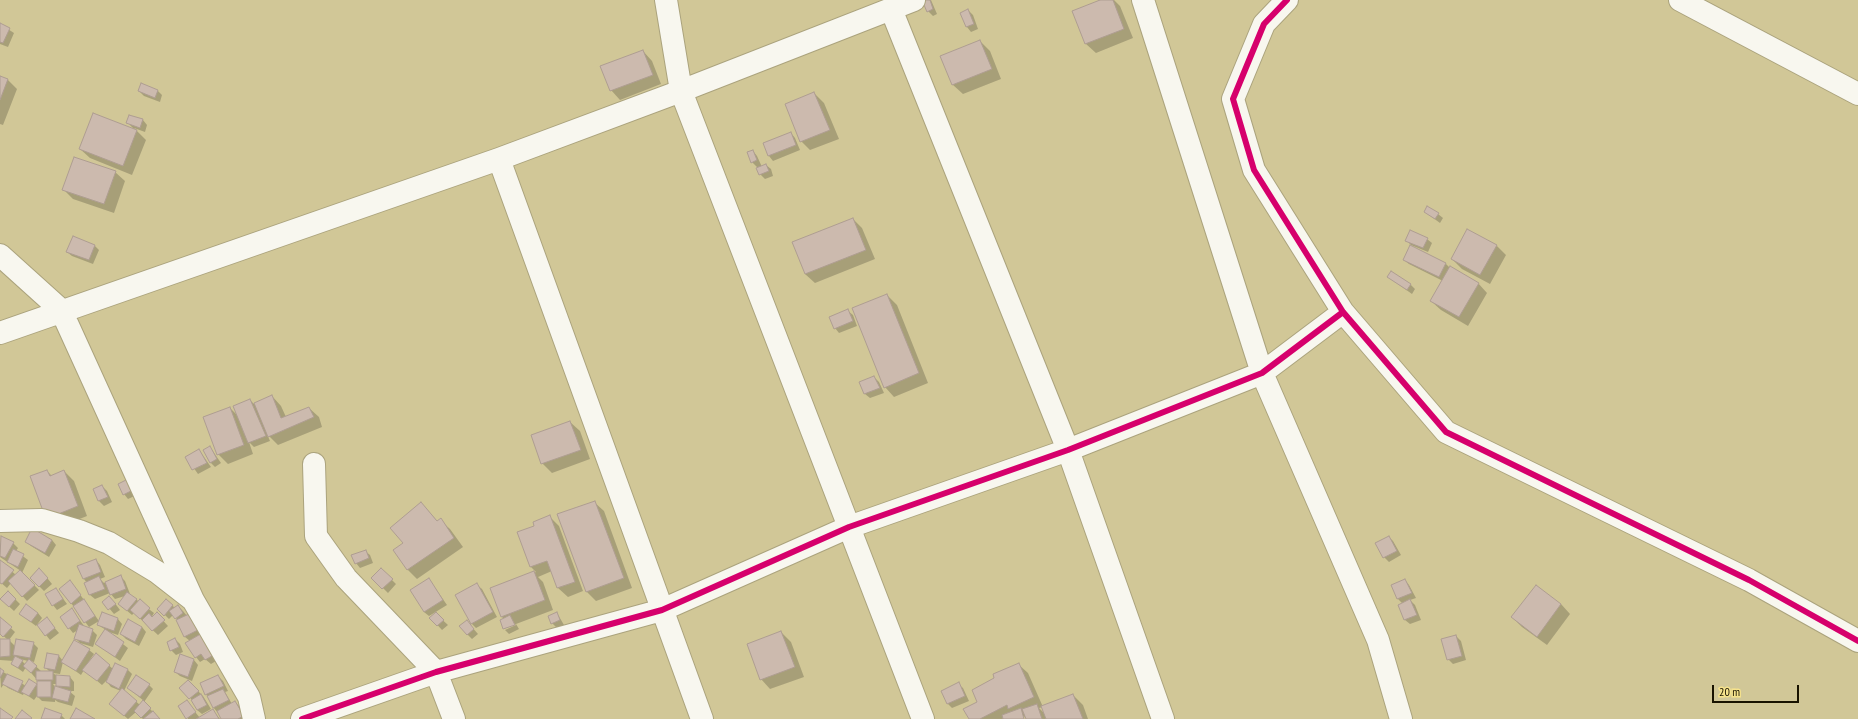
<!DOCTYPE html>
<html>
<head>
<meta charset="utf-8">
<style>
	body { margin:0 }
	#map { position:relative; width:1858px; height:719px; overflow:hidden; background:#d1c797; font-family:"PT Sans Narrow",sans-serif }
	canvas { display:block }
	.scale { position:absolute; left:1712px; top:685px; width:87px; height:18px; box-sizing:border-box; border:2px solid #191300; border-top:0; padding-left:5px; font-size:12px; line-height:14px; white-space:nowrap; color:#191300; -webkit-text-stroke:3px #f6e38c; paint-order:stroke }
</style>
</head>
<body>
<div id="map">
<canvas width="1858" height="719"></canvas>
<div class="scale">20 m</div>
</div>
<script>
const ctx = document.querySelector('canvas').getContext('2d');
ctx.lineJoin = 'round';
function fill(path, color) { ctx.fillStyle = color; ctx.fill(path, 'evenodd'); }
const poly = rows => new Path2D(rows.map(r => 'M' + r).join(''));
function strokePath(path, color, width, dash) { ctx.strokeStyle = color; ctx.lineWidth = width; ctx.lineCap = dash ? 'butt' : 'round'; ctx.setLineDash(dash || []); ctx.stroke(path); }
const shadow = poly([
	[923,0,931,0,937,14,933,16,928,11],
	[1103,0,1114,0,1120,6,1133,38,1096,53,1086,44,1073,12],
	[968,10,973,15,978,29,971,32,967,27,961,13],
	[0,24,14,33,8,47,0,44],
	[980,41,990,51,1001,79,963,94,953,85,942,56],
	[643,51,652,61,661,84,620,100,611,90],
	[0,77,8,80,17,89,3,125,0,124],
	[157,90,162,95,160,102,144,96,139,91],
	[814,93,824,103,839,139,810,150,801,141],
	[130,116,143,120,147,125,145,132,134,128,146,140,132,175,90,158,80,149,135,130,128,123],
	[791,133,795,138,800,150,773,161,769,156,764,144],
	[753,151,757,156,762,167,766,165,771,169,773,176,765,179,760,174,757,167,752,162],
	[115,172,125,181,114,213,73,199,64,190],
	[1425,212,1438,214,1443,218,1440,223],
	[853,219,862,228,875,259,815,283,805,274],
	[1427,239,1432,243,1428,252,1411,245,1406,240],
	[94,245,99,250,93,264,72,256,67,252],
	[1496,245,1506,255,1490,284,1462,269,1452,259],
	[1404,260,1446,264,1450,268,1478,283,1487,293,1468,326,1441,310,1431,301,1443,281,1409,264],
	[1388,277,1410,284,1415,289,1412,294],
	[887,295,897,305,928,383,894,397,885,387],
	[848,311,853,315,857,326,839,333,835,328],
	[874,377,879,382,884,393,870,398,865,394,861,382],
	[272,396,281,406,286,417,309,408,319,417,322,427,278,445,267,434,270,441,254,447,249,442,253,454,228,464,218,454,230,408,238,416,250,400,254,404],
	[570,422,580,431,590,459,552,473,542,463],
	[210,447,221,463,215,467,210,462],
	[199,450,211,467,198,474,186,457],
	[47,471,52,476,64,471,74,481,87,516,57,528],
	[119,484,141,493,128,499,124,494],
	[102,486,107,491,112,502,104,506,99,501,94,490],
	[594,502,604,511,632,588,596,601,587,592,558,515],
	[421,503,438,522,440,520,450,529,463,547,417,579,407,569,405,544],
	[550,517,559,526,583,591,568,597,558,588,552,571,538,577,543,582,553,610,516,624,519,629,509,634,505,630,516,625,515,624,504,629,501,620,504,619,501,616,491,588,536,572,530,566,535,527],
	[1,537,13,543,18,548,16,551,28,560,22,573,39,590,27,601,11,583,7,588,0,582,0,561,16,575,21,571,0,557],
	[1389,537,1393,541,1401,555,1389,562,1384,557],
	[52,540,56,545,49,557,31,546,26,542],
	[365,551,370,555,373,563,360,568,356,563],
	[96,560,100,565,105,577,100,579,104,583,120,576,125,581,130,594,129,594,154,613,151,618,157,614,168,626,158,635,134,613,132,615,119,604,125,596,115,599,110,593,95,599,90,595,85,584,87,583,84,579,79,567],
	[381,569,396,584,388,593,373,578],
	[44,574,52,584,44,591,31,578],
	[429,579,447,605,429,616,424,612],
	[1405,580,1409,585,1416,598,1410,600,1415,605,1421,620,1410,624,1405,620,1399,605,1403,604,1398,599,1392,586],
	[477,585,482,589,497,617,476,628,471,623],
	[74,586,99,621,89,627,71,603],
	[56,589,67,604,57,610,53,605],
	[8,592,20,604,14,611,1,599],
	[166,600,175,608,178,606,183,611,221,658,211,664,205,659,200,662,196,657,190,641,185,637,178,620,173,615,169,619,159,609],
	[104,602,114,602,120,610,114,614],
	[1561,604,1570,614,1547,645,1522,627,1512,617],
	[72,610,85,627,92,630,97,635,93,647,80,643,75,638,78,630,73,633,69,628],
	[38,613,42,618,36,626,20,614],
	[557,613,564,625,557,628,552,623],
	[436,614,448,625,442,630,431,618],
	[0,618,15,632,9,640,15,646,33,643,38,648,34,662,30,661,41,671,50,672,45,667,59,656,63,661,89,650,94,654,89,661,96,654,113,669,116,664,128,670,132,674,124,691,140,705,144,701,128,688,149,685,153,689,144,702,159,719,143,719,136,712,128,719,115,708,121,691,111,687,107,682,109,678,102,685,84,670,81,675,63,662,60,674,53,673,57,676,70,677,74,682,74,691,69,691,75,696,72,706,58,702,55,700,55,702,42,701,37,696,34,700,24,693,23,695,8,688,4,684,1,688,0,670,26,686,36,685,38,687,38,681,26,667,23,672,12,664,14,661,0,660,0,640,8,640,0,633],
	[20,659,28,661,25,664],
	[53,684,57,684,60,689,55,687],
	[47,619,59,633,50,640,46,635],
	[118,619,122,624,118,635,106,631,128,648,120,661,97,644,106,630,98,625],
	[471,626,478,634,472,639,467,634],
	[142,627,146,632,139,646,126,639,121,634],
	[781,632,791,642,804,677,770,689,761,679],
	[1456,636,1461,641,1466,660,1453,664,1448,659],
	[175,639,180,644,183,652,176,655,171,650],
	[194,660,198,665,192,681,180,676,175,672],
	[1018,664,1028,673,1043,707,1073,695,1083,705,1088,719,1026,719,1024,716,1022,716,1023,719,970,719,979,702,996,679],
	[1043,707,1046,715,1039,708],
	[218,676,223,681,228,691,225,692,232,704,235,702,240,707,247,719,223,719,213,707,206,694],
	[188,681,203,696,211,709,202,714,197,710,193,701,181,688],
	[958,684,963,688,969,701,952,708,948,704],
	[187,702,200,718,213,711,220,719,188,719],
	[61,715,65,719,42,719]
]);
const building = poly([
	[922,0,930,0,933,9,927,12,922,0],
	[1100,0,1113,0,1124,29,1085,44,1072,11,1100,0],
	[968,9,974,24,966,27,960,13,968,9],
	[0,23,10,28,3,43,0,42,0,23],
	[980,40,992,69,952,85,940,56,980,40],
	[643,50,653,75,610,91,600,66,643,50],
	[0,76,8,79,0,100,0,76],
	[141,83,158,90,155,98,138,91,141,83],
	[814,92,830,130,800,142,785,104,814,92],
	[93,113,137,130,123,166,79,149,93,113],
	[129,115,143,119,140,128,126,123,129,115],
	[791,132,796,145,768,156,763,143,791,132],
	[753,150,757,160,751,163,747,152,753,150],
	[74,157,116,171,104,204,62,190,74,157],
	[766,164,769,171,759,175,756,168,766,164],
	[1427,206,1439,213,1435,219,1424,212,1427,206],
	[853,218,866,250,805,274,792,242,853,218],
	[1467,229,1497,245,1480,275,1451,259,1467,229],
	[1410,230,1428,238,1423,248,1405,241,1410,230],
	[73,236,95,245,89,260,66,252,73,236],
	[1410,245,1446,263,1439,277,1403,260,1410,245],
	[1450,266,1479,283,1459,317,1430,301,1450,266],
	[1391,271,1411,284,1407,290,1387,277,1391,271],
	[887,294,919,373,884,388,852,308,887,294],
	[848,309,853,321,834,329,829,317,848,309],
	[874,376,880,388,864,394,859,382,874,376],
	[272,395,281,418,309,407,314,417,268,437,254,403,272,395],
	[250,399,266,436,248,443,233,406,250,399],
	[230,407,244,445,217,455,203,417,230,407],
	[570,421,581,450,541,464,531,435,570,421],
	[210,446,217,459,210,463,203,450,210,446],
	[199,449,207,463,192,470,185,457,199,449],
	[47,470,50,476,64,470,78,506,46,519,30,476,47,470],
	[132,477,137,488,123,495,118,484,132,477],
	[102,485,108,497,98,501,93,489,102,485],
	[595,501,624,578,586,592,557,514,595,501],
	[421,502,437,521,441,518,454,538,407,570,393,550,403,543,390,528,421,502],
	[550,515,575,582,557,588,547,561,530,567,517,532,534,526,533,522,550,515],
	[32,528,52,540,45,553,25,542,32,528],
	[1,536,14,542,5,558,0,556,1,536],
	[1389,536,1397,551,1383,558,1375,543,1389,536],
	[13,549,24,554,18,567,7,562,13,549],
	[366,550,369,558,355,564,351,555,366,550],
	[96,559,101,572,83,579,77,566,96,559],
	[0,560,14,570,2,584,0,583,0,560],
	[39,568,48,578,39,587,30,578,39,568],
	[381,568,393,579,382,589,371,578,381,568],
	[20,570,35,585,22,597,8,581,20,570],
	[534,571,545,600,501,617,490,588,534,571],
	[121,575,126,589,110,595,105,582,121,575],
	[99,576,105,589,89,595,84,583,99,576],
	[429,578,443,600,424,612,410,590,429,578],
	[1405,579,1412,593,1397,599,1391,585,1405,579],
	[70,580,81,595,71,604,59,589,70,580],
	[477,583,493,612,471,624,455,595,477,583],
	[1536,585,1561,604,1537,637,1511,617,1536,585],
	[56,588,63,599,52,606,45,594,56,588],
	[8,591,16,599,9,607,0,599,8,591],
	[127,592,137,599,127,611,118,604,127,592],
	[109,596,116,604,108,610,102,602,109,596],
	[84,599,95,616,84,623,73,606,84,599],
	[140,599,150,608,140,619,130,610,140,599],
	[166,599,173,605,164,616,157,609,166,599],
	[1410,599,1417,615,1404,620,1398,605,1410,599],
	[26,604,38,613,31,622,19,614,26,604],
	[178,605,183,613,175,619,169,611,178,605],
	[72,608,80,621,68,629,60,617,72,608],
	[102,612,118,618,114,631,97,625,102,612],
	[157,612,165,620,152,631,142,620,149,613,152,617,157,612],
	[436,612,444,620,437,626,429,618,436,612],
	[557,612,560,620,551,624,548,616,557,612],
	[189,614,198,630,184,637,176,620,189,614],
	[510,615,515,625,503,629,500,620,510,615],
	[0,617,12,627,3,637,0,634,0,617],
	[47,617,55,628,45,636,37,625,47,617],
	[128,619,142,627,135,642,120,634,128,619],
	[467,620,474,629,467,635,459,626,467,620],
	[79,624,93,629,89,643,74,639,79,624],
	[105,629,124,642,115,657,95,644,105,629],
	[781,631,795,667,760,680,747,644,781,631],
	[204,632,217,653,205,660,201,654,195,658,185,643,204,632],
	[1456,635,1462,656,1447,660,1441,639,1456,635],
	[175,638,179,647,170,651,167,642,175,638],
	[0,639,10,639,10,656,0,657,0,639],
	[16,639,34,642,30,658,13,655,16,639],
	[74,640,90,649,76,671,61,662,74,640],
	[47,653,59,655,55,670,44,668,47,653],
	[96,653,110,665,97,681,82,670,96,653],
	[180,654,194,659,188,677,174,672,180,654],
	[15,656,23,660,18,668,11,664,15,656],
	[29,659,37,666,31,673,23,666,29,659],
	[115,663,128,669,119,689,106,682,115,663],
	[1019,663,1034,697,1008,709,1007,705,980,719,969,719,963,709,977,702,972,690,994,678,993,674,1019,663],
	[0,668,4,671,0,678,0,668],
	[36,671,53,671,53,680,36,680,36,671],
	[7,674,23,681,18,692,2,684,7,674],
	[56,675,70,676,70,687,56,686,56,675],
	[136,675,150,684,140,697,127,688,136,675],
	[218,675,224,686,205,695,200,683,218,675],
	[29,679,37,684,29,696,21,692,29,679],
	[188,680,199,691,189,699,179,688,188,680],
	[37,681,51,681,51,697,37,697,37,681],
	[959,682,965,696,947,704,941,691,959,682],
	[55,686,71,691,68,702,52,698,55,686],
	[122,688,137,701,124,716,109,704,122,688],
	[223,689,229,700,213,708,207,696,223,689],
	[201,694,207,705,197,710,191,700,201,694],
	[1073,694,1083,719,1046,719,1041,706,1073,694],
	[143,700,151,708,141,718,134,711,143,700],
	[187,700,196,712,186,719,178,706,187,700],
	[235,701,244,716,238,719,221,719,217,711,235,701],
	[1037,704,1042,719,1026,719,1022,709,1037,704],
	[0,708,13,717,11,719,0,719,0,708],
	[45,708,62,714,60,719,41,719,45,708],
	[76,708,95,719,70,719,76,708],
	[1021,708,1024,719,1003,719,1002,715,1021,708],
	[213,709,219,719,196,719,213,709],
	[22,710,32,718,31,719,15,719,22,710],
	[153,711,160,719,143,719,153,711]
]);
const minor = poly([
	[666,0,681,91,923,719],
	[1143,0,1262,373,1378,640,1401,719],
	[1287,0,1264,24,1233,99,1254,170,1343,312,1446,432,1749,580,1858,641],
	[1680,0,1858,94],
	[891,9,1068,450,1163,719],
	[499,159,702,719],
	[0,255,61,310,193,600],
	[0,333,499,159,681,91,914,0],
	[314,464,316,536,346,578,436,672,454,719],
	[0,521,42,520,79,531,109,543,157,572,193,600,249,697,254,719],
	[302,719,436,672,662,610,849,527,1068,450,1262,373,1343,312]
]);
const cycleway = poly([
	[1287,0,1264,24,1233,99,1254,170,1343,312,1446,432,1749,580,1858,641],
	[302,719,436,672,662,610,849,527,1068,450,1262,373,1343,312]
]);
fill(shadow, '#0003');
fill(building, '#ccbaae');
strokePath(building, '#ae9d91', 1);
strokePath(minor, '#aba37d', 24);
strokePath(minor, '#f8f7ef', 22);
strokePath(cycleway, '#d6006c', 6);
</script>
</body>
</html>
